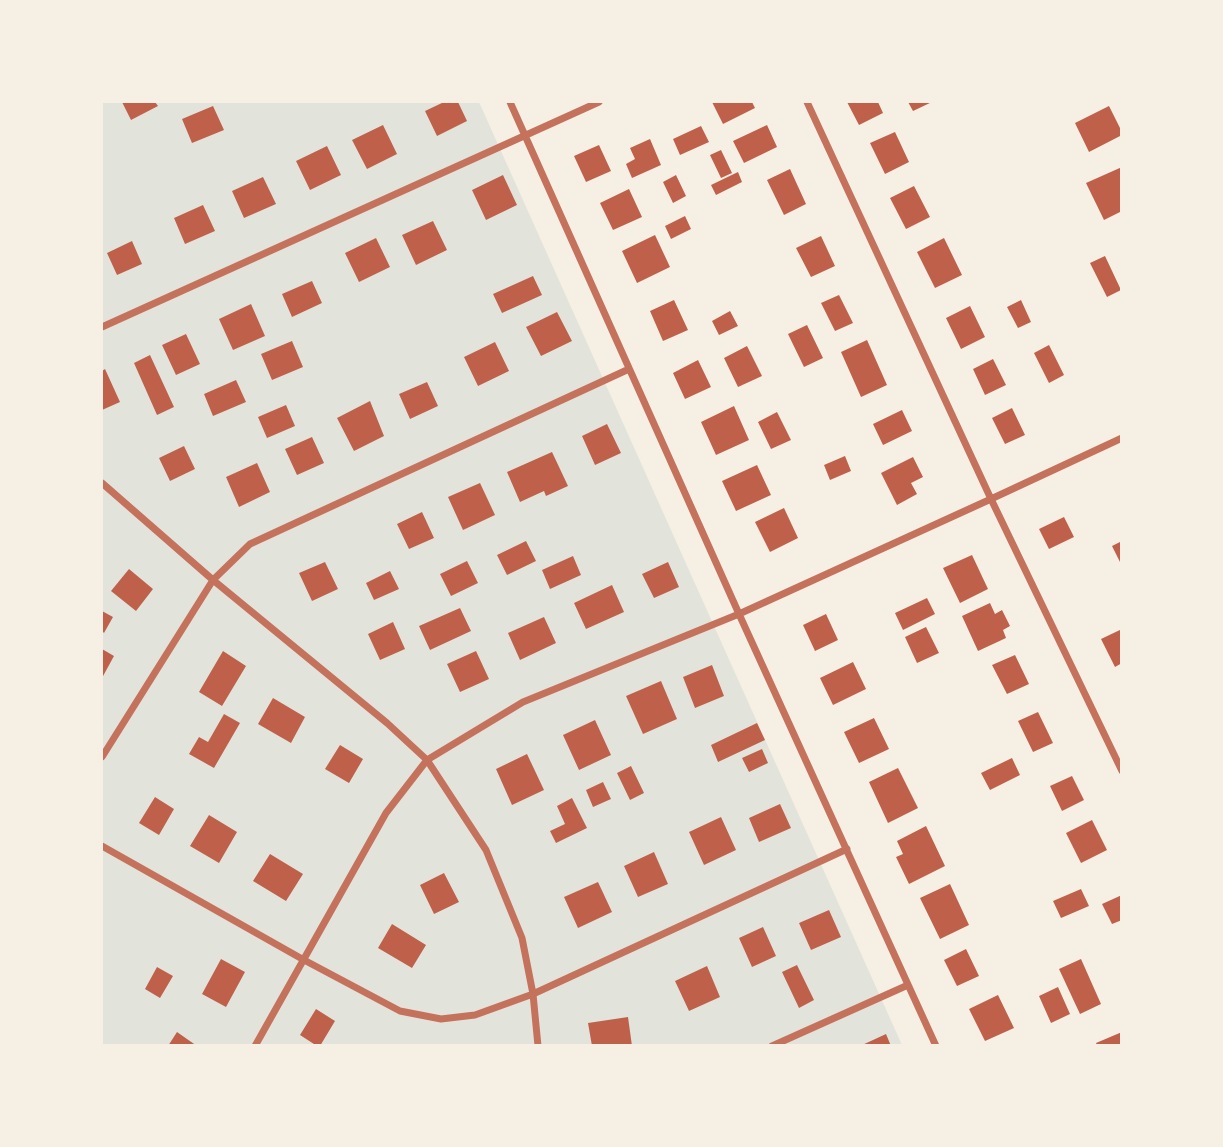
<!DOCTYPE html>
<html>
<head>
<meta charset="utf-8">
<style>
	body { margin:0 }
	#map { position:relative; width:1223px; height:1147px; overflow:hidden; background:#f6efe4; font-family:"Alegreya Sans",sans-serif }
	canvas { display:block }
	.frame { position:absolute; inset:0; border:103px solid #f6efe4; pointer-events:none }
</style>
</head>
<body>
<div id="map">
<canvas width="1223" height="1147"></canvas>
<div class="frame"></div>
</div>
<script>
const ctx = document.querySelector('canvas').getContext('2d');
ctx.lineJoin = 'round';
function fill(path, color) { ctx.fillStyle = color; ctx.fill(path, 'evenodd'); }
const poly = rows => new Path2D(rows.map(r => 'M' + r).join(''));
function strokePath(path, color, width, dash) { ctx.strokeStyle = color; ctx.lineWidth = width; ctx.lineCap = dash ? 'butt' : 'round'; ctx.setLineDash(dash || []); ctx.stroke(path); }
const green = poly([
	[102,102,479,102,902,1045,102,1045]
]);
const building = poly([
	[122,102,155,102,158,106,131,120],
	[444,102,458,102,467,121,437,136,425,111],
	[712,102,752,102,755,108,723,124],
	[847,102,878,102,883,113,859,125],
	[908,102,932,102,913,111],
	[213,106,224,130,192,143,182,119],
	[1109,106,1122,132,1122,135,1089,152,1075,123],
	[383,125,397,154,367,169,352,140],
	[767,125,777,147,744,163,733,141],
	[701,126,709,142,680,155,673,139],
	[895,132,909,162,885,174,870,143],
	[650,139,661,165,632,178,626,164,635,159,630,148],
	[599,145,611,171,586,182,574,156],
	[327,146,341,175,310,190,296,161],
	[721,150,732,173,721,178,710,155],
	[1122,167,1122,211,1104,220,1086,183],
	[790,169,806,204,784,215,767,180],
	[738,172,742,182,716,195,711,185],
	[503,175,517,205,486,220,472,190],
	[676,175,686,196,673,203,663,182],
	[263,177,276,204,244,218,232,191],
	[914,186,930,217,906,229,890,198],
	[629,189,642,217,613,230,600,203],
	[203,205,215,231,185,244,174,218],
	[685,216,691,229,671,239,665,226],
	[433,221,447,250,416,265,402,235],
	[655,235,670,267,637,283,622,251],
	[821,236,835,266,811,277,796,248],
	[376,238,390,267,359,282,345,253],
	[944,238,962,275,935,288,917,252],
	[132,241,142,264,117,275,107,253],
	[1105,256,1121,290,1107,297,1090,263],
	[533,276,542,295,502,313,493,294],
	[312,281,322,303,292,317,282,294],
	[839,295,853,323,835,331,821,303],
	[674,300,688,330,663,341,650,311],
	[1021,300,1031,322,1018,328,1007,307],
	[251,304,265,336,233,350,219,319],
	[970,306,985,337,961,349,946,318],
	[730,311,738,326,719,335,712,321],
	[557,312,572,341,541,356,526,327],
	[807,325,823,358,804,367,788,334],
	[186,334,200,364,176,375,162,345],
	[867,340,887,385,861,397,841,352],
	[292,341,303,367,272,380,261,354],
	[495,342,509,371,478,386,464,357],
	[1049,345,1064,375,1049,383,1034,353],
	[747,346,762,376,738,387,724,358],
	[150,355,174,407,157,415,134,363],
	[993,359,1006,385,985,395,973,369],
	[698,360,711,387,685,399,673,373],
	[105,369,120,402,102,410,102,371],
	[236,380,246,402,213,416,204,394],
	[427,382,438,406,410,419,399,394],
	[370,401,384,436,354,451,337,418],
	[286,405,295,426,267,438,258,417],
	[734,406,749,440,716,455,701,422],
	[1012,408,1025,435,1005,444,992,418],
	[902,410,912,431,883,445,873,424],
	[777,412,791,440,771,449,758,422],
	[607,424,621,453,595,465,582,436],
	[312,437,324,463,297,475,285,449],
	[184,446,195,469,170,481,159,458],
	[552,452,568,486,546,496,544,491,520,502,507,472],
	[845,456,851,471,830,480,824,465],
	[913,457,923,477,911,483,917,494,897,505,881,473],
	[257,463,270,492,239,507,226,477],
	[757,465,771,495,736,511,722,481],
	[480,483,495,515,463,530,448,497],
	[784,508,798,538,770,552,755,522],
	[422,512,434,538,409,549,397,524],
	[1064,517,1074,537,1049,549,1039,529],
	[526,541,536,561,507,575,497,555],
	[1122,541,1122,566,1112,546],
	[972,555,988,589,960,603,943,568],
	[573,556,581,575,550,589,542,570],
	[467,561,478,583,451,596,440,574],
	[325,562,338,589,312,601,299,573],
	[668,562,679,587,654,598,642,574],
	[129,569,153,589,136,611,111,591],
	[390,571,399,589,374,600,366,583],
	[612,585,624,612,586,629,574,603],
	[927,598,935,614,903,630,895,613],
	[990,603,995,614,1002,610,1010,626,1003,630,1006,638,978,651,962,616],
	[460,608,471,631,430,650,419,626],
	[102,611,113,617,104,633,102,631],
	[826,614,838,640,815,651,803,625],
	[544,617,556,643,520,660,508,633],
	[393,622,405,649,380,660,368,634],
	[926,627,939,653,917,663,905,637],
	[1122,629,1122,663,1115,667,1101,639],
	[102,649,114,656,102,678],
	[223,651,246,666,222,706,199,692],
	[476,651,489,679,460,692,447,664],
	[1015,655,1029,684,1007,694,992,665],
	[853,662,866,689,833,705,820,678],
	[712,665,724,696,695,708,683,677],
	[661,681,677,719,643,734,626,696],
	[273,698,305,717,291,743,258,724],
	[1038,712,1053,743,1033,752,1018,721],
	[224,714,240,723,214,768,189,754,199,737,208,742],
	[874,718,889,749,859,763,844,732],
	[595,720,611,755,579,770,563,735],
	[757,723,765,740,718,762,711,745],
	[340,745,363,759,349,783,325,769],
	[762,749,768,763,749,772,742,758],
	[527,754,544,790,512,805,496,769],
	[1012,758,1020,775,990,790,981,773],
	[631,766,644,793,630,800,617,773],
	[898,768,918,808,888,823,869,782],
	[1072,776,1084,800,1062,811,1050,786],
	[603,782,611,799,593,807,586,790],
	[155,797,174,809,159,835,139,823],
	[572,798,587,828,556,843,550,831,565,824,557,806],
	[780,804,791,828,759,842,749,818],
	[209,815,237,832,219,863,190,846],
	[721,817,736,850,704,865,689,832],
	[1092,820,1107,850,1081,863,1066,833],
	[926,826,945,866,909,884,896,857,903,854,897,841],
	[654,852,668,884,638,897,624,866],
	[270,854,303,874,286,901,253,881],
	[444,873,459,902,434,914,420,885],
	[598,882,612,912,578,928,564,897],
	[950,884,969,925,940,939,920,898],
	[1081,889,1089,906,1061,918,1053,901],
	[1122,895,1122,920,1112,924,1102,904],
	[829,910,841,937,811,950,799,923],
	[392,924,426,945,412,968,378,948],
	[763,927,776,956,752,967,739,938],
	[966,949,979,976,957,986,944,960],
	[221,959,245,972,226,1007,202,994],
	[1081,959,1101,1004,1080,1014,1059,969],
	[797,965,814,1000,799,1008,782,972],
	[707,966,720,997,689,1011,675,981],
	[157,967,173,976,160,998,145,989],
	[1058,987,1070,1014,1051,1023,1039,996],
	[998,995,1014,1028,985,1041,969,1009],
	[316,1009,335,1021,320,1046,317,1046,300,1035],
	[628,1017,632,1046,592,1046,588,1023],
	[177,1032,197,1046,168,1046],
	[1122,1032,1122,1046,1097,1046,1096,1043],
	[886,1034,891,1046,860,1046]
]);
const minor = poly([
	[510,102,739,614,936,1046],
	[807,102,991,499,1122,771],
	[102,327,599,102],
	[102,483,213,580,387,723,427,760,486,850,522,938,533,994,538,1046],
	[102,757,213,580,250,544,629,369],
	[102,846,304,960,400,1011,441,1019,475,1015,533,994,847,849],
	[255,1046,386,813,427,760,523,702,739,614,991,499,1122,438],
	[772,1046,908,985]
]);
fill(green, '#e2e4dc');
fill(building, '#bf614a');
strokePath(minor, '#c5725c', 7);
</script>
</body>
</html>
